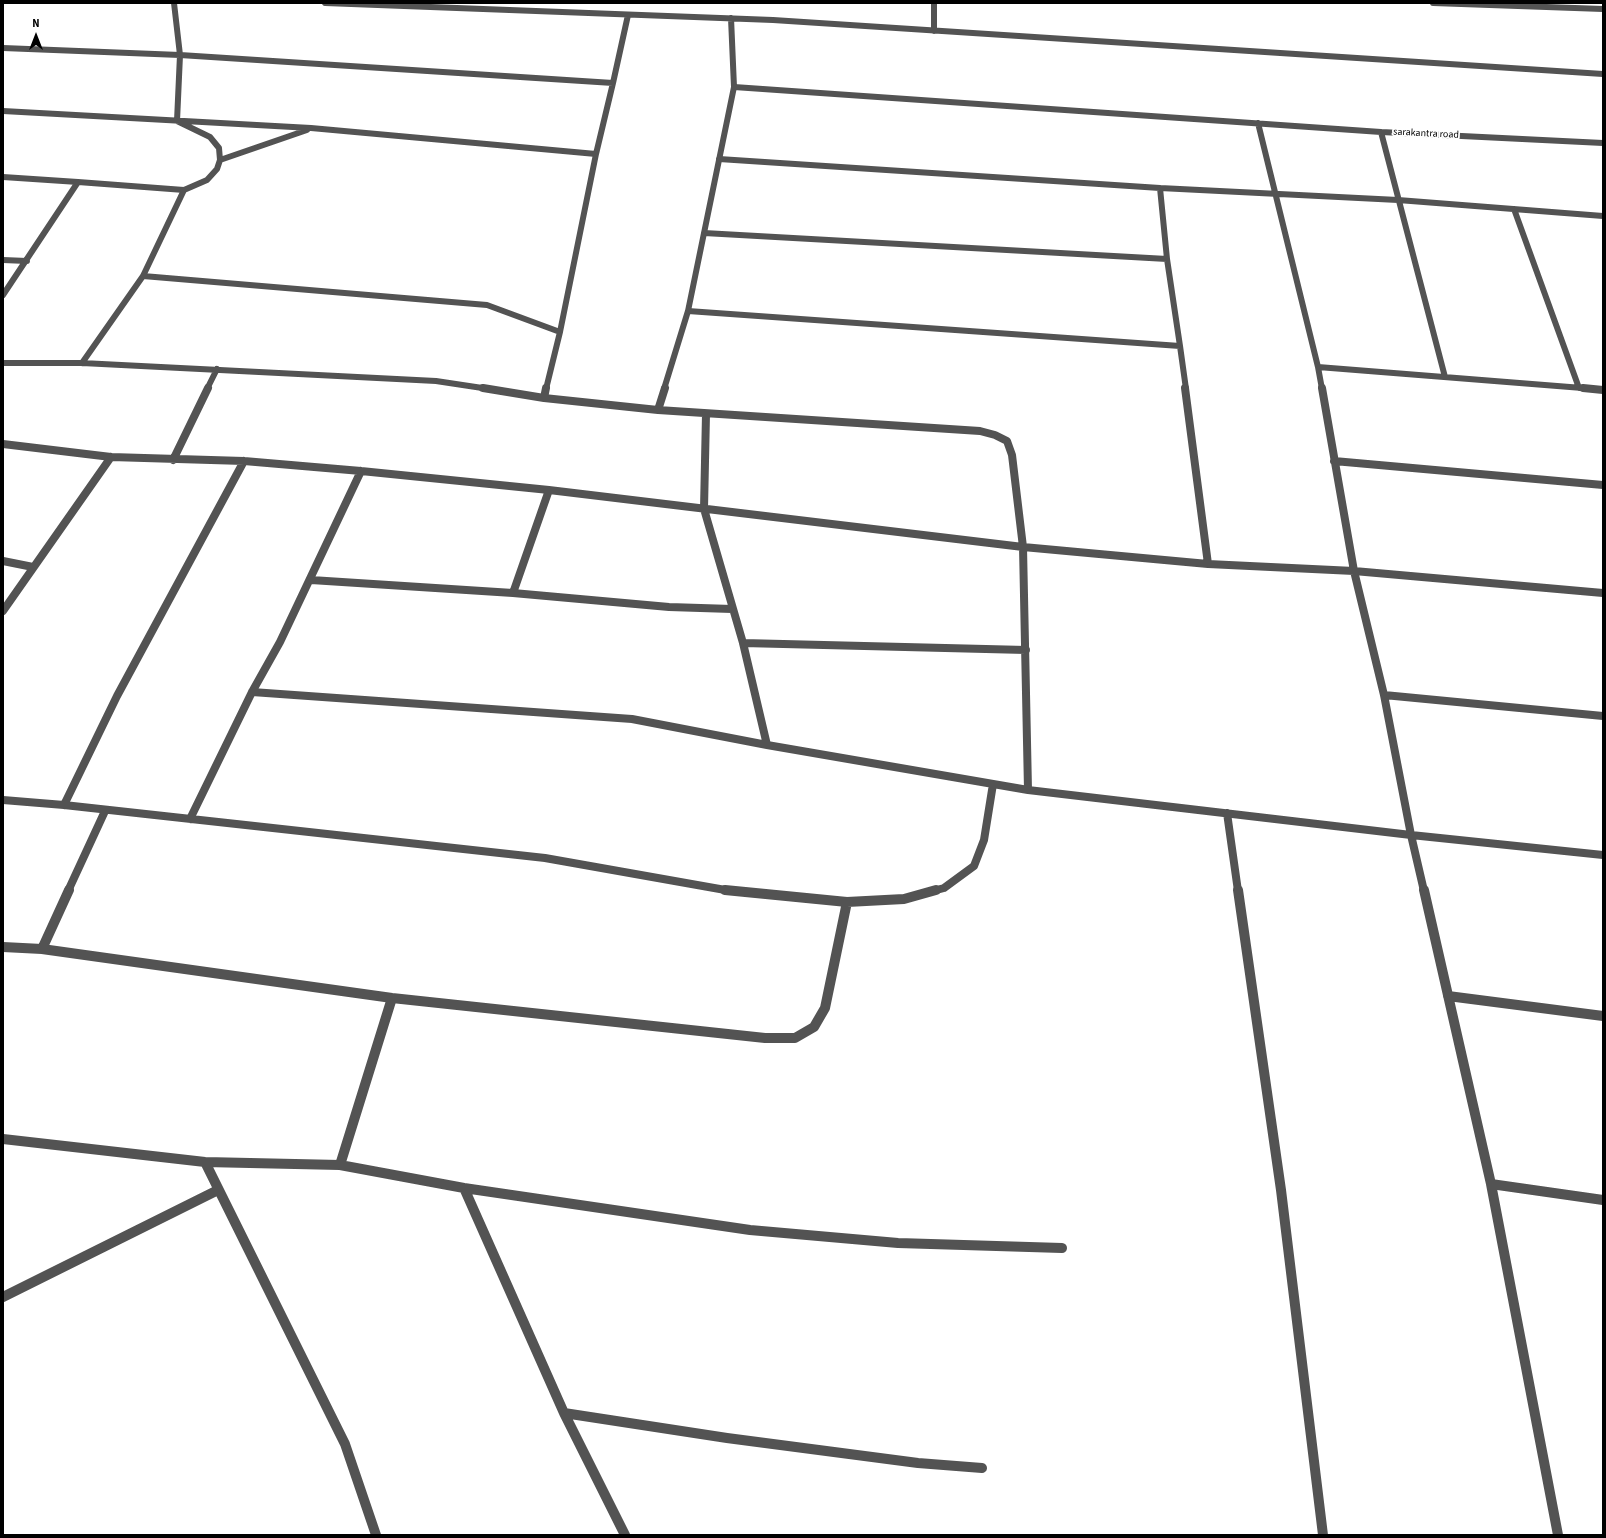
<!DOCTYPE html>
<html>
<head>
<meta charset="utf-8">
<style>
	body { margin:0 }
	#map { position:relative; width:1606px; height:1538px; overflow:hidden; background:#fff; font-family:"Source Sans 3",sans-serif }
	canvas { display:block }
	.frame { position:absolute; inset:0; border:4px solid #000; pointer-events:none }
	.north { position:absolute; left:16px; top:16px; width:40px; height:40px; -webkit-text-stroke:3px #fff; paint-order:stroke; rotate:0deg; font-size:11px; font-weight:700; line-height:16px; text-align:center; color:#000 }
	.north::after { content:''; display:block; margin:auto; width:14px; height:18px; background:#000; clip-path:polygon(50% 0,100% 100%,50% 72%,0 100%) }
</style>
</head>
<body>
<div id="map">
<canvas width="1606" height="1538"></canvas>
<div class="frame"></div>
<div class="north">N</div>
</div>
<script>
const ctx = document.querySelector('canvas').getContext('2d');
ctx.lineJoin = 'round';
const poly = rows => new Path2D(rows.map(r => 'M' + r).join(''));
function strokePath(path, color, width, dash) { ctx.strokeStyle = color; ctx.lineWidth = width; ctx.lineCap = dash ? 'butt' : 'round'; ctx.setLineDash(dash || []); ctx.stroke(path); }
function write(font, color, halo, rows, align = 'center') {
  ctx.font = font + ' "Source Sans 3",sans-serif'; ctx.lineWidth = 3.5; ctx.setLineDash([]); ctx.textBaseline = 'middle'; ctx.strokeStyle = halo; ctx.fillStyle = color; for (const [text, x, y, turn = 0] of rows) {
    ctx.save(); ctx.translate(x, y); ctx.rotate((+turn || 0) * Math.PI / 180); ctx.textAlign = isNaN(turn) ? turn : align; if (halo) ctx.strokeText(text, 0, 0); ctx.fillText(text, 0, 0); ctx.restore();
  }
}
const streetFar2 = poly([
	[174,3,180,55,177,121,210,137,219,148,220,160],
	[325,3,773,20,1603,74],
	[934,3,934,31],
	[1433,3,1603,9],
	[731,18,734,87,1381,132,1603,143],
	[3,48,180,55,613,83,628,15],
	[3,111,311,128,596,154,613,83],
	[1258,123,1318,367],
	[1381,132,1445,377],
	[719,159,1160,188,1398,200,1603,216],
	[3,177,78,182,3,295],
	[78,182,184,190],
	[1514,209,1579,388],
	[704,233,1167,259,1160,188],
	[3,260,27,261],
	[143,276,487,305,560,332],
	[688,311,1180,346,1167,259],
	[1180,346,1186,389],
	[3,363,82,363,436,381,489,389],
	[82,363,143,276,184,190,207,180,217,169,220,160,307,130],
	[207,389,217,369],
	[546,389,560,332,596,154],
	[664,389,688,311,734,87],
	[1322,389,1318,367,1595,389]
]);
const streetFar1 = poly([
	[483,388,544,398,658,410,980,431,995,435,1007,441,1012,455,1023,547,1028,790],
	[1185,388,1208,564],
	[1583,388,1603,390],
	[544,398,546,388],
	[658,410,665,388],
	[706,414,704,509,743,643,767,745],
	[3,444,111,457,244,461,361,471,549,490,1023,547,1208,564,1354,571,1322,388],
	[173,460,208,388],
	[1334,461,1603,485],
	[3,561,33,567],
	[311,580,513,593,669,607,732,609],
	[513,593,549,490],
	[3,611,111,457],
	[743,643,1026,650],
	[252,692,632,719,767,745,1028,790,1411,835,1603,855],
	[1384,695,1603,716],
	[3,800,64,805,545,858,731,891],
	[64,805,117,696,244,461],
	[1227,813,1238,891],
	[190,819,252,692,280,642,361,471],
	[68,891,105,811],
	[933,891,944,888,974,866,984,840,993,784],
	[1424,891,1411,835,1384,695,1354,571,1603,593]
]);
const street = poly([
	[725,890,847,902,904,899,936,890],
	[1238,890,1281,1190,1323,1535],
	[1424,890,1491,1184,1558,1535],
	[3,947,42,949,392,998,765,1038,795,1038,814,1027,825,1008,847,902],
	[42,949,69,890],
	[1448,996,1603,1016],
	[3,1139,205,1162,340,1165,464,1188,750,1230,898,1243,1062,1248],
	[205,1162,345,1444,376,1535],
	[340,1165,392,998],
	[1491,1184,1603,1200],
	[464,1188,564,1413,625,1535],
	[3,1297,218,1190],
	[564,1413,727,1438,918,1463,982,1468]
]);
const farStreetnames = [
	["sarakantra road",1426,134,3]
];
strokePath(streetFar2, '#535353', 6);
strokePath(streetFar1, '#535353', 8);
strokePath(street, '#535353', 10);
write('10px', '#000', '#fff', farStreetnames);
</script>
</body>
</html>
